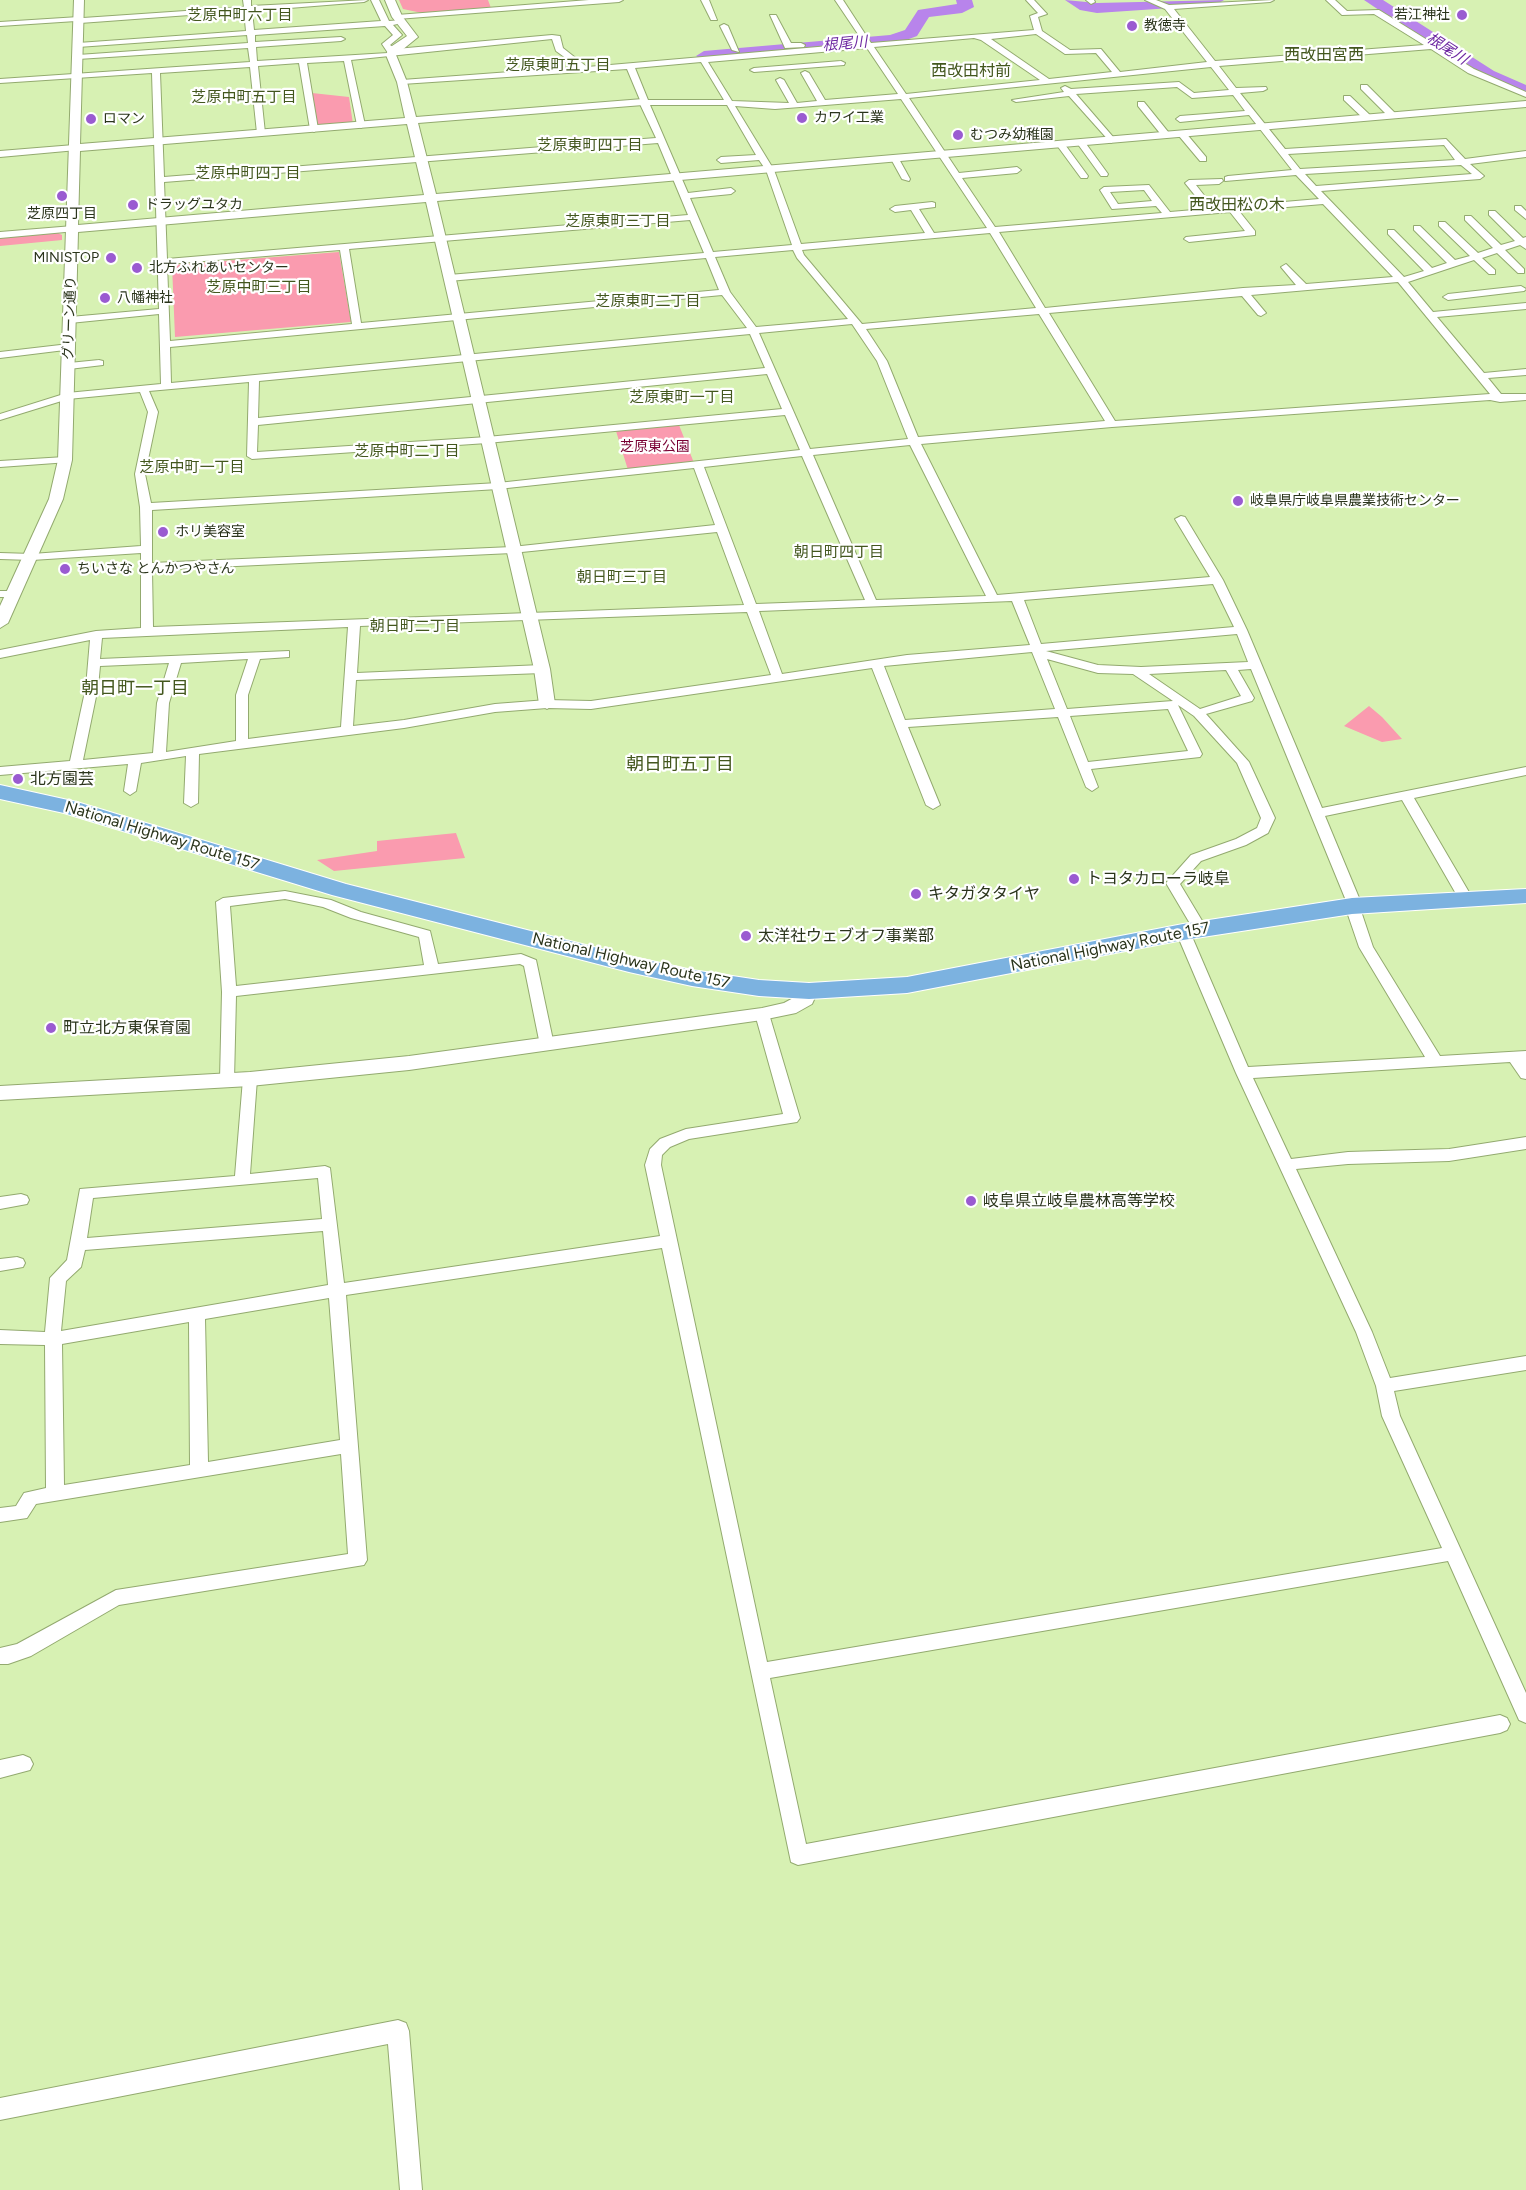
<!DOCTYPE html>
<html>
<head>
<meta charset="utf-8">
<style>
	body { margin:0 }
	canvas { display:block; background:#d7f1b3 }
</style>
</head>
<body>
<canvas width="1526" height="2190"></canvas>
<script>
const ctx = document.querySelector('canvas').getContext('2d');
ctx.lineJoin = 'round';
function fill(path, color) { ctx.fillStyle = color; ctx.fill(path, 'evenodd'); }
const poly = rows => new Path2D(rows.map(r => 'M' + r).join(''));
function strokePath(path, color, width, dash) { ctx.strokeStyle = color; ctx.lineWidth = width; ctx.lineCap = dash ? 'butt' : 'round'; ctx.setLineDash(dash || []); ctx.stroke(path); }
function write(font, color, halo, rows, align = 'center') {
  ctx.font = font + ' Figtree,"Noto Sans JP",sans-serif'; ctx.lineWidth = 4.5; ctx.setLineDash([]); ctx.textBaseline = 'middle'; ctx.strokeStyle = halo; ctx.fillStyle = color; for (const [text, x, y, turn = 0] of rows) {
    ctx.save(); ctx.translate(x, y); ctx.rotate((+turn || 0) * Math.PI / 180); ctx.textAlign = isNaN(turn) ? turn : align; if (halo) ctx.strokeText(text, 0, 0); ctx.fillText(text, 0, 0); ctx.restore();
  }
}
const green = poly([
	[399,0,488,0,491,8,422,13,403,9],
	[312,93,349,97,353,124,317,125],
	[58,233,62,235,62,240,0,246,0,238],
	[339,252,351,322,175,337,172,265],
	[679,425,694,463,628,470,616,431],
	[1369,706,1382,717,1402,739,1382,742,1344,726],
	[456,833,465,858,334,871,317,860,377,851,377,841]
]);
const river = poly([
	[956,0,972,0,974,7,962,13,929,17,917,36,893,45,704,61,696,56,704,51,890,35,905,30,918,10,957,4,956,0],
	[1065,0,1097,3,1224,0,1216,5,1097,13,1080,10,1065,0],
	[1364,0,1383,0,1494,71,1526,85,1526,96,1482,79,1364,0]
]);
const minor = poly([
	[243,0,251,0,251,6,368,0,364,2,252,11,254,30,381,21,371,0,379,0,389,21,402,20,406,22,393,25,402,35,390,45,396,49,552,35,560,36,563,48,587,67,864,43,835,0,843,0,871,43,1034,30,1030,16,1038,13,1026,0,1034,0,1047,14,1038,17,1042,31,1070,50,1101,49,1120,72,1207,62,1165,9,1145,0,1156,0,1169,5,1274,0,1270,2,1174,9,1215,61,1424,45,1374,14,1342,15,1326,0,1335,0,1347,11,1379,10,1474,69,1526,92,1526,97,1468,73,1431,49,1219,66,1236,88,1266,87,1267,89,1263,91,1240,93,1285,149,1446,139,1465,159,1526,151,1526,157,1470,164,1484,176,1480,179,1321,191,1404,277,1424,271,1388,234,1388,230,1394,230,1432,268,1447,263,1414,230,1414,226,1420,226,1455,260,1470,256,1439,226,1439,222,1445,222,1478,253,1493,248,1465,220,1465,216,1471,216,1501,245,1515,241,1489,215,1489,211,1495,211,1523,238,1526,237,1526,249,1520,245,1505,250,1524,269,1524,273,1518,273,1497,253,1482,258,1495,270,1495,274,1489,274,1474,260,1408,282,1433,312,1526,303,1526,309,1437,317,1484,373,1526,369,1526,375,1488,378,1501,394,1526,394,1526,400,1500,402,1490,400,1112,427,921,444,997,595,1210,577,1175,519,1181,516,1185,517,1223,580,1247,630,1322,808,1526,767,1526,775,1414,798,1473,899,1466,903,1459,899,1402,800,1325,816,1362,905,1360,908,1373,947,1440,1056,1526,1051,1526,1079,1521,1078,1510,1062,1253,1078,1291,1159,1348,1152,1449,1149,1526,1137,1526,1149,1449,1161,1348,1164,1296,1169,1372,1332,1390,1378,1526,1356,1526,1370,1394,1391,1400,1416,1526,1693,1526,1723,1519,1720,1448,1561,770,1678,806,1844,1500,1715,1507,1718,1510,1724,1507,1730,1500,1733,798,1865,791,1862,662,1248,346,1295,367,1560,364,1565,119,1605,31,1656,8,1664,0,1664,0,1648,17,1644,116,1590,348,1554,341,1454,36,1504,27,1518,0,1522,0,1508,16,1506,24,1493,46,1488,45,1345,0,1344,0,1330,45,1332,50,1278,67,1260,80,1189,235,1176,243,1079,250,1074,257,1079,250,1174,325,1166,330,1168,344,1283,660,1236,645,1165,650,1149,660,1139,686,1129,783,1114,755,1014,762,1009,769,1014,800,1118,797,1122,689,1139,670,1147,662,1155,661,1165,767,1662,1442,1548,1382,1416,1376,1386,1356,1332,1236,1073,1176,932,1183,927,1190,932,1248,1067,1425,1057,1359,947,1345,906,1347,903,1251,669,1238,670,1254,698,1252,701,1206,714,1249,762,1275,818,1268,833,1246,845,1201,861,1180,884,1207,929,1200,934,1195,932,1166,883,1191,855,1236,839,1257,828,1261,818,1237,763,1194,716,1178,705,1202,754,1200,757,1091,769,1098,787,1092,791,1086,787,1058,717,908,727,940,805,933,809,926,805,872,668,591,709,547,708,495,712,404,728,199,754,198,803,191,807,184,803,186,756,141,763,136,791,130,795,124,791,128,764,0,775,0,767,70,761,86,687,90,640,0,658,0,650,96,631,141,628,141,553,32,560,0,559,0,553,32,554,141,546,140,507,135,474,148,412,140,392,68,399,0,420,0,414,67,393,161,384,159,314,70,323,65,320,70,317,159,309,152,73,0,83,0,79,250,62,248,48,78,59,74,57,78,55,248,43,247,35,78,47,74,45,78,43,246,31,244,11,80,23,76,21,0,26,0,22,79,17,83,18,244,7,243,0],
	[385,26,393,35,382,44,388,53,257,61,256,47,341,41,345,39,341,37,255,42,255,35,385,26],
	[1036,34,1065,54,1096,53,1112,72,1049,79,991,39,1036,34],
	[974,38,981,40,1040,80,906,94,874,47,974,38],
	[552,39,556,51,578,67,402,80,398,82,402,84,627,69,640,100,639,102,656,138,164,177,160,73,250,67,257,133,261,136,265,133,258,66,299,63,310,129,314,132,318,129,307,63,344,61,357,125,361,128,365,125,351,60,552,39],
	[867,48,898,94,825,100,809,73,805,71,801,73,817,101,797,103,784,80,780,78,776,80,789,103,732,101,708,62,867,48],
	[701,62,724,100,648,100,635,68,701,62],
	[1211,67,1229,90,1194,93,1179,82,1071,89,1065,86,1061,88,1064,92,1012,100,1016,102,1069,96,1111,143,1115,140,1114,138,1076,94,1177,87,1192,98,1233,95,1245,111,1180,116,1176,119,1180,122,1249,115,1292,170,1228,176,1225,177,1225,181,1296,175,1319,199,1214,208,1196,185,1219,184,1223,181,1222,179,1189,180,1185,183,1206,209,1170,212,1149,185,1104,187,1100,190,1112,209,1156,206,1162,213,995,227,962,178,1017,173,1021,170,1017,167,959,173,909,98,1211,67],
	[901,99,987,228,934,233,919,209,935,207,935,203,932,202,895,206,890,209,895,212,911,210,925,233,801,244,774,170,735,106,775,109,901,99],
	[650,105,727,105,756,155,721,157,717,160,721,163,759,160,766,170,792,245,713,252,690,198,731,194,735,191,731,188,688,193,650,105],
	[658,143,688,215,167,259,164,182,658,143],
	[1444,145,1455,160,1300,169,1288,154,1444,145],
	[1461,165,1472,174,1316,186,1305,174,1461,165],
	[1144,190,1152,201,1118,204,1110,192,1144,190],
	[1323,204,1393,277,1306,284,1286,264,1281,267,1296,285,1243,288,1045,308,999,232,1230,212,1245,231,1186,237,1184,239,1189,242,1255,235,1255,231,1239,211,1323,204],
	[690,220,704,253,449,275,444,278,449,281,706,258,719,290,361,323,349,249,690,220],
	[990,233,1036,308,862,324,804,255,802,250,990,233],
	[340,250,352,324,170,341,167,264,340,250],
	[793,250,797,258,848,319,756,327,730,292,715,257,793,250],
	[1398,282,1490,394,1115,421,1049,313,1242,296,1258,315,1261,316,1266,313,1251,295,1398,282],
	[722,295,747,328,171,383,170,347,722,295],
	[1039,314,1105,421,918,437,887,361,866,329,1039,314],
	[852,324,877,361,908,439,810,449,759,333,852,324],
	[750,334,765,368,258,418,259,381,750,334],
	[767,374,782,409,487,437,257,452,258,425,767,374],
	[249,382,247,456,252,459,487,443,785,415,800,450,498,483,151,503,145,474,158,412,149,391,249,382],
	[910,445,986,596,876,600,813,455,910,445],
	[802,456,865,600,756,604,704,467,802,456],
	[694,468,715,525,512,547,152,563,152,510,498,489,694,468],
	[717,532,744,605,153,627,152,570,512,553,717,532],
	[1213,584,1234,627,1041,644,1024,600,1213,584],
	[1012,601,1030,645,907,655,782,674,759,611,1012,601],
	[747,612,771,675,591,701,547,700,495,704,404,720,353,726,356,680,542,673,548,669,542,665,357,673,360,626,747,612],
	[348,627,341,727,248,739,248,695,260,659,289,657,289,651,100,659,102,638,348,627],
	[1237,634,1248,662,1141,667,1098,665,1046,651,1237,634],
	[1032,652,1055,709,905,720,884,666,1032,652],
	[248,659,236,695,236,741,166,752,169,703,181,663,248,659],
	[1047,659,1098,673,1133,674,1173,701,1067,709,1047,659],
	[169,663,157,703,153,753,83,760,98,687,100,666,169,663],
	[1226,670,1241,696,1200,709,1149,674,1226,670],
	[1168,709,1188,751,1088,762,1070,716,1168,709],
	[318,1178,322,1219,87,1238,93,1198,318,1178],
	[323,1231,328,1285,61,1331,66,1281,81,1267,85,1250,323,1231],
	[329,1298,340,1440,208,1462,205,1319,329,1298],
	[189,1322,190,1465,64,1485,62,1344,189,1322],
	[589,0,623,0,619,2,397,19,393,17,397,15,589,0],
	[701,0,709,0,717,20,711,20,701,0],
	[1086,0,1094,0,1095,2,1091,4,1086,0],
	[770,15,776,15,791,43,801,43,805,45,804,47,785,48,770,15],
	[724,24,728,26,739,52,732,50,720,26,724,24],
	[841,61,845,63,844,65,754,72,750,70,754,68,841,61],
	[1361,85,1367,85,1396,114,1396,118,1390,118,1361,89,1361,85],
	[1344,96,1350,96,1371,116,1371,120,1365,120,1344,100,1344,96],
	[1138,102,1144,102,1169,133,1169,137,1163,137,1138,106,1138,102],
	[1179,132,1185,132,1206,157,1206,161,1200,161,1179,136,1179,132],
	[1078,141,1084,141,1108,174,1107,176,1101,176,1077,143,1078,141],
	[1057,142,1063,142,1088,176,1087,178,1081,178,1056,144,1057,142],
	[74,145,77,146,77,150,0,157,0,151,74,145],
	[895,156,899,159,910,179,909,181,902,179,891,159,895,156],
	[1515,206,1521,206,1526,211,1526,219,1515,210,1515,206],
	[73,226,76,227,76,231,0,238,0,232,73,226],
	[1521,286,1526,289,1524,291,1448,300,1443,297,1448,294,1521,286],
	[69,344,74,347,73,349,0,358,0,352,69,344],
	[99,360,103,361,103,365,69,369,64,366,69,363,99,360],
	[65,457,69,458,69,462,0,467,0,461,65,457],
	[0,591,14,591,20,594,14,597,0,597,0,591],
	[285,891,331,900,361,912,430,931,438,964,521,954,536,960,554,1045,547,1050,540,1045,524,966,520,964,236,996,234,1080,232,1084,222,1084,220,1080,222,992,216,902,223,898,285,891],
	[285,899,323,907,351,918,419,937,424,965,236,986,230,906,285,899],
	[21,1194,27,1196,29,1200,27,1204,0,1209,0,1197,21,1194],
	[17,1257,23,1259,25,1263,23,1267,0,1271,0,1259,17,1257],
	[23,1755,30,1758,33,1764,30,1770,0,1778,0,1760,23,1755],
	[398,2020,406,2023,409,2031,422,2190,400,2190,388,2044,0,2120,0,2098,398,2020]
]);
const tertiary = poly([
	[74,0,84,0,80,144,405,118,397,82,386,55,389,48,407,36,392,17,385,0,395,0,402,16,418,37,396,55,407,82,416,117,643,99,648,102,643,105,418,123,436,194,1526,101,1526,107,437,201,550,669,555,704,547,709,539,704,534,669,426,202,78,232,72,460,63,499,8,623,0,628,0,606,49,499,58,460,74,0],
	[407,124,424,195,78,225,80,151,407,124],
	[809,985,816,987,818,991,812,1004,796,1013,762,1020,409,1070,250,1086,0,1100,0,1086,250,1072,409,1056,762,1008,784,1003,797,996,802,987,809,985]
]);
const trunk = poly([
	[0,785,77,802,346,884,629,956,692,970,759,980,809,983,907,977,1183,924,1352,898,1526,889,1526,903,1352,914,1183,940,907,993,809,999,759,996,692,986,629,972,332,895,64,813,0,799,0,785]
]);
const markers = [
	[1462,15,6,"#9a5bd1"],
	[1132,26,6,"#9a5bd1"],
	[802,118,6,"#9a5bd1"],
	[91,119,6,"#9a5bd1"],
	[958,135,6,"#9a5bd1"],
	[62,196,6,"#9a5bd1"],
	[133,205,6,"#9a5bd1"],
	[111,258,6,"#9a5bd1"],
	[137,268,6,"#9a5bd1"],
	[105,298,6,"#9a5bd1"],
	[1238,501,6,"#9a5bd1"],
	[163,532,6,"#9a5bd1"],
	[65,569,6,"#9a5bd1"],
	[18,779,6,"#9a5bd1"],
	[1074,879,6,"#9a5bd1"],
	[916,894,6,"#9a5bd1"],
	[746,936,6,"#9a5bd1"],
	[51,1028,6,"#9a5bd1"],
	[971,1201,6,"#9a5bd1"]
];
const farPoinames = [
	["若江神社",1450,15,"right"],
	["教徳寺",1144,26],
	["カワイ工業",814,118],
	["ロマン",103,119],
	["むつみ幼稚園",970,135],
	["ドラッグユタカ",145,205],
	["芝原四丁目",62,214,"center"],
	["MINISTOP",99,258,"right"],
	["北方ふれあいセンター",149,268],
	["八幡神社",117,298],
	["岐阜県庁岐阜県農業技術センター",1250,501],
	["ホリ美容室",175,532],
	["ちいさな とんかつやさん",77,569]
];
const farStreetnames = [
	["グリーン通り",70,318,-88]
];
const farParknames = [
	["芝原東公園",655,447]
];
const farNeighbourhoodnames = [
	["芝原中町六丁目",240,16],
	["芝原東町五丁目",558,66],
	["芝原中町五丁目",244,98],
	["芝原東町四丁目",590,146],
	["芝原中町四丁目",248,174],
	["芝原東町三丁目",618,222],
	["芝原中町三丁目",259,288],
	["芝原東町二丁目",648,302],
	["芝原東町一丁目",682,398],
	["芝原中町二丁目",407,452],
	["芝原中町一丁目",192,468],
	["朝日町四丁目",839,553],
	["朝日町三丁目",622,578],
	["朝日町二丁目",415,627]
];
const farWaternames = [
	["根尾川",845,44,-5],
	["根尾川",1447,49,33]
];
const farQuarternames = [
	["西改田宮西",1324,55],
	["西改田村前",971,71],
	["西改田松の木",1237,205]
];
const poiNames = [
	["北方園芸",30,779],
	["トヨタカローラ岐阜",1086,879],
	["キタガタタイヤ",928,894],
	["太洋社ウェブオフ事業部",758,936],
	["町立北方東保育園",63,1028],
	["岐阜県立岐阜農林高等学校",983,1201]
];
const streetNames = [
	["National Highway Route 157",162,836,17],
	["National Highway Route 157",1110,947,-11],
	["National Highway Route 157",631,961,13]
];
const neighbourhoodNames = [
	["朝日町一丁目",135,689],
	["朝日町五丁目",680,765]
];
fill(green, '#fa9baf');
fill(river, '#b884eb');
strokePath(minor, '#93aa6f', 2);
strokePath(tertiary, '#93aa6f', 2);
strokePath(trunk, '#fff', 2);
fill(minor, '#fff');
fill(tertiary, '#fff');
fill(trunk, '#7cb2e0');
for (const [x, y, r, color] of markers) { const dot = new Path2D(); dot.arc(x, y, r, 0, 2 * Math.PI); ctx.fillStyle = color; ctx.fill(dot); strokePath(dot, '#fff', 2); }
write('14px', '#2a341b', '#fff', farPoinames, 'left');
write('14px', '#2a341b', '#fff', farStreetnames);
write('14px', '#790033', '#fff', farParknames);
write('15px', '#43571e', '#fff', farNeighbourhoodnames);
write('italic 15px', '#6e29a2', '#fff', farWaternames);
write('16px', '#43571e', '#fff', farQuarternames);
write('16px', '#2a341b', '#fff', poiNames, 'left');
write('16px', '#2a341b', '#fff', streetNames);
write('18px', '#43571e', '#fff', neighbourhoodNames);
</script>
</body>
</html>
